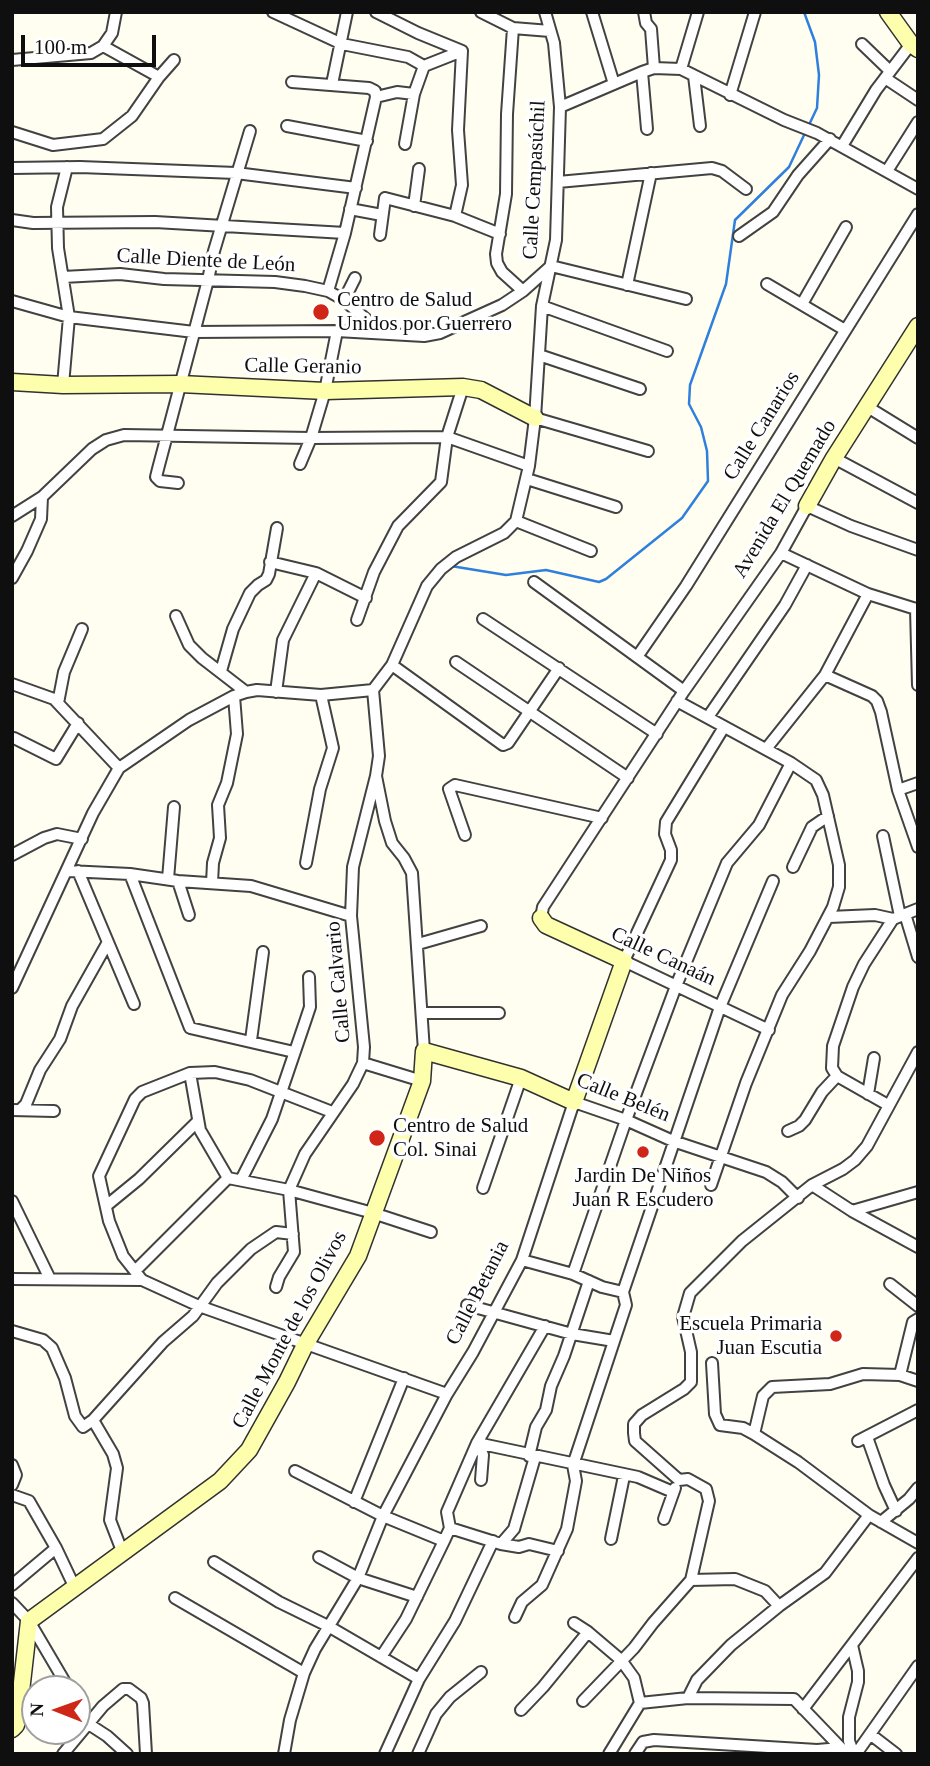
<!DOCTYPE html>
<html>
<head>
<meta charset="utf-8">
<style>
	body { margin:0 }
	#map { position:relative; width:930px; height:1766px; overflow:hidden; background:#fffef1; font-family:Georgia,serif }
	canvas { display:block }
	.frame { position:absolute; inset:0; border:14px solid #0f0f0f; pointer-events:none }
	.north { position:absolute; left:21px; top:1675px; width:70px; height:70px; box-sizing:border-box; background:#fff; border:2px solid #9f9f9f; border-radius:50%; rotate:271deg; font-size:19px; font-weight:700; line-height:28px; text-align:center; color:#0f0f0f }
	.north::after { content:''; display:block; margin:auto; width:24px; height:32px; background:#cf2617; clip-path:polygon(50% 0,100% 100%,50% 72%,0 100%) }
	.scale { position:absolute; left:21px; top:35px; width:135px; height:32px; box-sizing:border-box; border:4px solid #0f0f0f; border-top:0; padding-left:9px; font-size:21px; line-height:24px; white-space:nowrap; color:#0f0f0f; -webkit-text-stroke:5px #fff; paint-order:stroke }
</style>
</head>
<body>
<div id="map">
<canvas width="930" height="1766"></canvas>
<div class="frame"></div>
<div class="north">N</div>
<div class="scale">100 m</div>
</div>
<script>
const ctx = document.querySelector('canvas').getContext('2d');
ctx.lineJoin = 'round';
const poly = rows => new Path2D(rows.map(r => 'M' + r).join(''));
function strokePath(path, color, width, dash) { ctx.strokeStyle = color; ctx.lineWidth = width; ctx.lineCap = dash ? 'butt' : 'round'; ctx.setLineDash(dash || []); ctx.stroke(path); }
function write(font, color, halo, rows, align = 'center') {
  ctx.font = font + ' Georgia,serif'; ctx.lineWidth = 7; ctx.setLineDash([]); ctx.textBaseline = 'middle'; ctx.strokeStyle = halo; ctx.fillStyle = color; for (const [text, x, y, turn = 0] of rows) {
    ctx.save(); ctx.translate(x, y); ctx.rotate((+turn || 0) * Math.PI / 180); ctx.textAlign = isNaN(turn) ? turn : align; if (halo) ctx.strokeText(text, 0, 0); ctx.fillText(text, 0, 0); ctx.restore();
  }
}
const stream = poly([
	[804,12,815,42,819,75,817,108,808,127],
	[451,566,506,575,546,570,599,582,606,579,682,518,708,481,707,451,701,427,689,404,690,385,726,284,735,220,789,167,805,133]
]);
const street = poly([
	[273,12,342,44,408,57,424,66,462,51],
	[376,12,418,33,462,51],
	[481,12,513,28,550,31],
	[592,12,614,84],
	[644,12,646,23,651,29,654,68],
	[513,28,507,114,506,194,496,254,497,263,502,272,523,291],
	[862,44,890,71],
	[103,46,159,77],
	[12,60,91,53,103,46,112,33,116,12],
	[681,69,698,12],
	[642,72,647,129],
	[694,76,700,126],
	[885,78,918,100],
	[292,82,369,88,375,91,376,97,345,233,328,291],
	[332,84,347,12],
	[730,95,755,12],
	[376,97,397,92,414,94],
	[560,107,642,72,654,68,681,69,784,120,817,133,918,189],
	[287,126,367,141],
	[12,132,53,145,103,139,132,116,159,77,174,60],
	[405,144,414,94,424,66],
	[842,146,876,90,911,44],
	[12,168,80,167,236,173,356,188],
	[887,171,918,122],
	[558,182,712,168,722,171,746,189],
	[414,206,419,169],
	[350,209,382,215],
	[455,216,462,185,458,130,462,51],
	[12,220,33,223,155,222,345,233],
	[380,235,385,198,455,216,500,234],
	[739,236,773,212,798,175,830,139],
	[63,277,120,274,164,279,275,282,305,286,328,291,344,300,382,333],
	[767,284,845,330],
	[627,285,651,173],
	[344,300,355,278],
	[12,301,69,317,194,332,337,331,424,336,440,333,502,305,523,291,551,266,686,299],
	[802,304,846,227],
	[542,306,667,351],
	[539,355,640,389],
	[63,385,69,317,58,248,57,207,67,167],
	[866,406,918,438],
	[535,418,648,451],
	[834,458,918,503],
	[300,464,311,438,325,391,337,331],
	[527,479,616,507],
	[178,483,160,481,156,477,158,469,208,280,214,251,250,131],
	[12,516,42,497,92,449,106,440,124,435,311,438,447,437,529,466],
	[516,521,591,551],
	[781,553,868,594,916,609,918,608],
	[270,562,316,573,366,598],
	[12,578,27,551,41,519,42,497],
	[534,582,684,691],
	[916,609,918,685],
	[176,616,189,645,202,658,246,692],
	[483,619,657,734],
	[357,620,374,572,398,526,441,482,447,437,463,387],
	[637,657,686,586,918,214],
	[456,662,628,778],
	[392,665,503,745,508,743,559,668],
	[221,671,233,629,250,593,258,585,266,580,269,574,277,528],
	[825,675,872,696,877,701,881,712,898,790,918,847],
	[12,684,54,699,119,768],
	[373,690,379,756,376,776,385,821,392,843,404,858,412,873,424,1051],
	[276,692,283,640,316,573],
	[677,701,791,763,816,780,823,795,839,865,839,887,833,907,810,951,782,995,746,1083,711,1185],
	[58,703,64,672,82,629],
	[708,717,785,605,807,565],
	[724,727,666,822,665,834,671,850,671,860,624,961,769,1030],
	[14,738,56,759,78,723],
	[766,749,825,675,868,594],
	[898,790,918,783],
	[465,835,449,789,455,785,602,818],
	[883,836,900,916],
	[12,855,44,838,57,834,82,839],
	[306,863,320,789,333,748,321,695],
	[793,867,812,827,828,816],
	[68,871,130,874,178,881,251,886,351,916],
	[78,871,134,1004],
	[130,874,190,1028,294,1052],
	[168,879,174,807],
	[178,881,189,915],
	[212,883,213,863,220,838,218,805,227,783,237,734,234,696],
	[905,914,918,957],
	[829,917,875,915,893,919],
	[541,918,543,907,684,691,781,553,807,506,851,526,918,550],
	[418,944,481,926],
	[12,988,93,813,119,768,189,720,234,696,246,692,257,690,321,695,373,690,392,665,427,586,441,569,456,557,504,533,516,521,529,466,535,418,542,306,556,240,560,107,554,43,545,12],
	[422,1013,499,1013],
	[251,1040,263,952],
	[363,1063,422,1081],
	[190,1073,200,1130,228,1178],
	[868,1094,874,1058],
	[888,1105,837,1076,832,1068,833,1046,853,987,864,964,893,919,918,909],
	[21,1109,26,1104,40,1070,60,1039,72,1006,108,942],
	[12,1110,54,1111],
	[788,1131,799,1126,805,1120,822,1092,837,1076],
	[241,1180,272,1119,305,1022,310,1007,309,977],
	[812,1185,852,1211,918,1247],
	[483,1188,521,1078],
	[12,1201,50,1279],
	[106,1206,139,1179,197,1122],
	[852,1211,918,1192],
	[135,1271,228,1178,289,1190,373,1213,431,1232],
	[573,1274,626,1120,676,986,727,863,759,825,791,763],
	[12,1279,142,1280,199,1306,447,1394],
	[142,1280,123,1256,109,1221,99,1176,135,1099,142,1092,190,1073,215,1072,250,1080,332,1112],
	[890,1284,918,1306],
	[276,1287,279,1277,294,1252,289,1190,305,1154,353,1084,363,1063,364,1047,351,916,353,867,376,776],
	[623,1292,720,1007,773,881],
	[467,1305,572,1334,614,1341],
	[12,1331,43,1340,52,1348,65,1378,75,1416,83,1427,93,1420,163,1342,193,1316,217,1283,251,1249,276,1232,293,1234],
	[712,1363,715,1414,720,1425,743,1428,754,1434,798,1462,869,1515,918,1543],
	[900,1375,913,1322,918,1319],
	[93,1420,113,1454,117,1468,110,1520,122,1551],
	[754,1434,763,1396,772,1387,830,1384,863,1374,900,1375,918,1381],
	[867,1437,884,1485,896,1511],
	[858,1441,918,1410],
	[477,1443,638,1477,673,1492],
	[477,1443,483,1455,481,1480],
	[529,1456,536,1427,546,1410,551,1386,564,1356,589,1281],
	[12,1465,16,1475,12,1485],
	[295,1471,383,1516,444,1541],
	[12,1495,29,1501,56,1548,74,1586],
	[354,1502,404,1378],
	[664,1519,675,1488],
	[881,1522,909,1499,918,1488],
	[450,1528,501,1544,519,1547,529,1544,558,1551],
	[611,1539,624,1476],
	[501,1544,514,1529,535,1457],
	[319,1557,358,1578,417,1597],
	[214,1562,279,1602,328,1626,419,1679],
	[691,1580,735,1579,765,1591,779,1606],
	[12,1585,56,1548],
	[175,1598,304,1673],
	[12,1603,29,1621,69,1689],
	[515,1617,522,1602,542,1585,567,1529,576,1481,573,1465,626,1305,623,1292,602,1287,573,1274,522,1260],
	[574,1623,588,1632,621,1660,634,1678,640,1703],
	[852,1645,858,1671,858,1682,849,1717,849,1741,854,1754],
	[381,1657,406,1619,444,1541,450,1528,447,1512,477,1443,545,1326],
	[688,1698,697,1680,731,1645,779,1606,825,1573,869,1515],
	[583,1701,634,1648,653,1623,691,1580,709,1501,706,1489,688,1479,679,1480,635,1441,634,1433,634,1424,642,1415,684,1389,691,1382,691,1352,683,1317,690,1293,742,1241,812,1185,843,1169,855,1160,867,1146,918,1052],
	[640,1703,688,1698,794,1699,841,1748,851,1754],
	[77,1704,87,1723,107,1736,127,1754],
	[803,1709,918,1558],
	[521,1710,543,1687,588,1632],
	[870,1734,896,1754],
	[63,1754,103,1706,123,1689,129,1689,141,1698,143,1703,146,1754],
	[284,1754,290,1720,304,1673,315,1649,358,1578,383,1516,447,1394,473,1352,522,1260,574,1102,626,1120,673,1141,766,1172,782,1182,798,1198],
	[385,1754,419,1679,455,1621,493,1541],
	[418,1754,436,1714,450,1697,481,1672],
	[609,1754,640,1703],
	[635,1754,643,1742,654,1740,817,1750,841,1748],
	[856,1754,918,1666]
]);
const secondary = poly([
	[888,12,911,44,918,49],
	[12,382,63,385,180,384,325,391,463,387,481,390,535,418],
	[807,506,834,458,918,326],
	[12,1729,16,1725,19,1709,29,1621,220,1481,249,1450,287,1382,305,1345,358,1256,422,1081,424,1051,521,1078,574,1102,624,961,546,925,541,918]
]);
const markers = [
	[321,312,9,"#cf2617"],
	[377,1138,9,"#cf2617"],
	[643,1152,7,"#cf2617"],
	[836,1336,7,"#cf2617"]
];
const streetNames = [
	["Calle Cempasúchil",535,180,-87],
	["Calle Diente de León",206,261,3],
	["Calle Geranio",303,367,1],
	["Calle Canarios",762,426,-58],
	["Avenida El Quemado",785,499,-59],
	["Calle Canaán",663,957,25],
	["Calle Calvario",339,982,-95],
	["Calle Belén",623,1098,22],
	["Calle Betania",478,1293,-63],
	["Calle Monte de los Olivos",290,1330,-62]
];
const poiNames = [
	["Centro de Salud",337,300],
	["Unidos por Guerrero",337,324],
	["Centro de Salud",393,1126],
	["Col. Sinai",393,1150],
	["Jardin De Niños",643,1176,"center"],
	["Juan R Escudero",643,1200,"center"],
	["Escuela Primaria",822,1324,"right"],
	["Juan Escutia",822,1348,"right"]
];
strokePath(stream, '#2e80dc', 2.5);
strokePath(street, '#424242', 14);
strokePath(secondary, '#313131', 19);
strokePath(street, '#fff', 10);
strokePath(secondary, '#fdffac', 16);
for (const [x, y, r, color] of markers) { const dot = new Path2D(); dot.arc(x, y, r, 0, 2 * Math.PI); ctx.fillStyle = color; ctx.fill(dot); strokePath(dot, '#fff', 2.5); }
write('21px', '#0f0f0f', '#fff', streetNames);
write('21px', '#0f0f0f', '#fff', poiNames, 'left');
</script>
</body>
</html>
